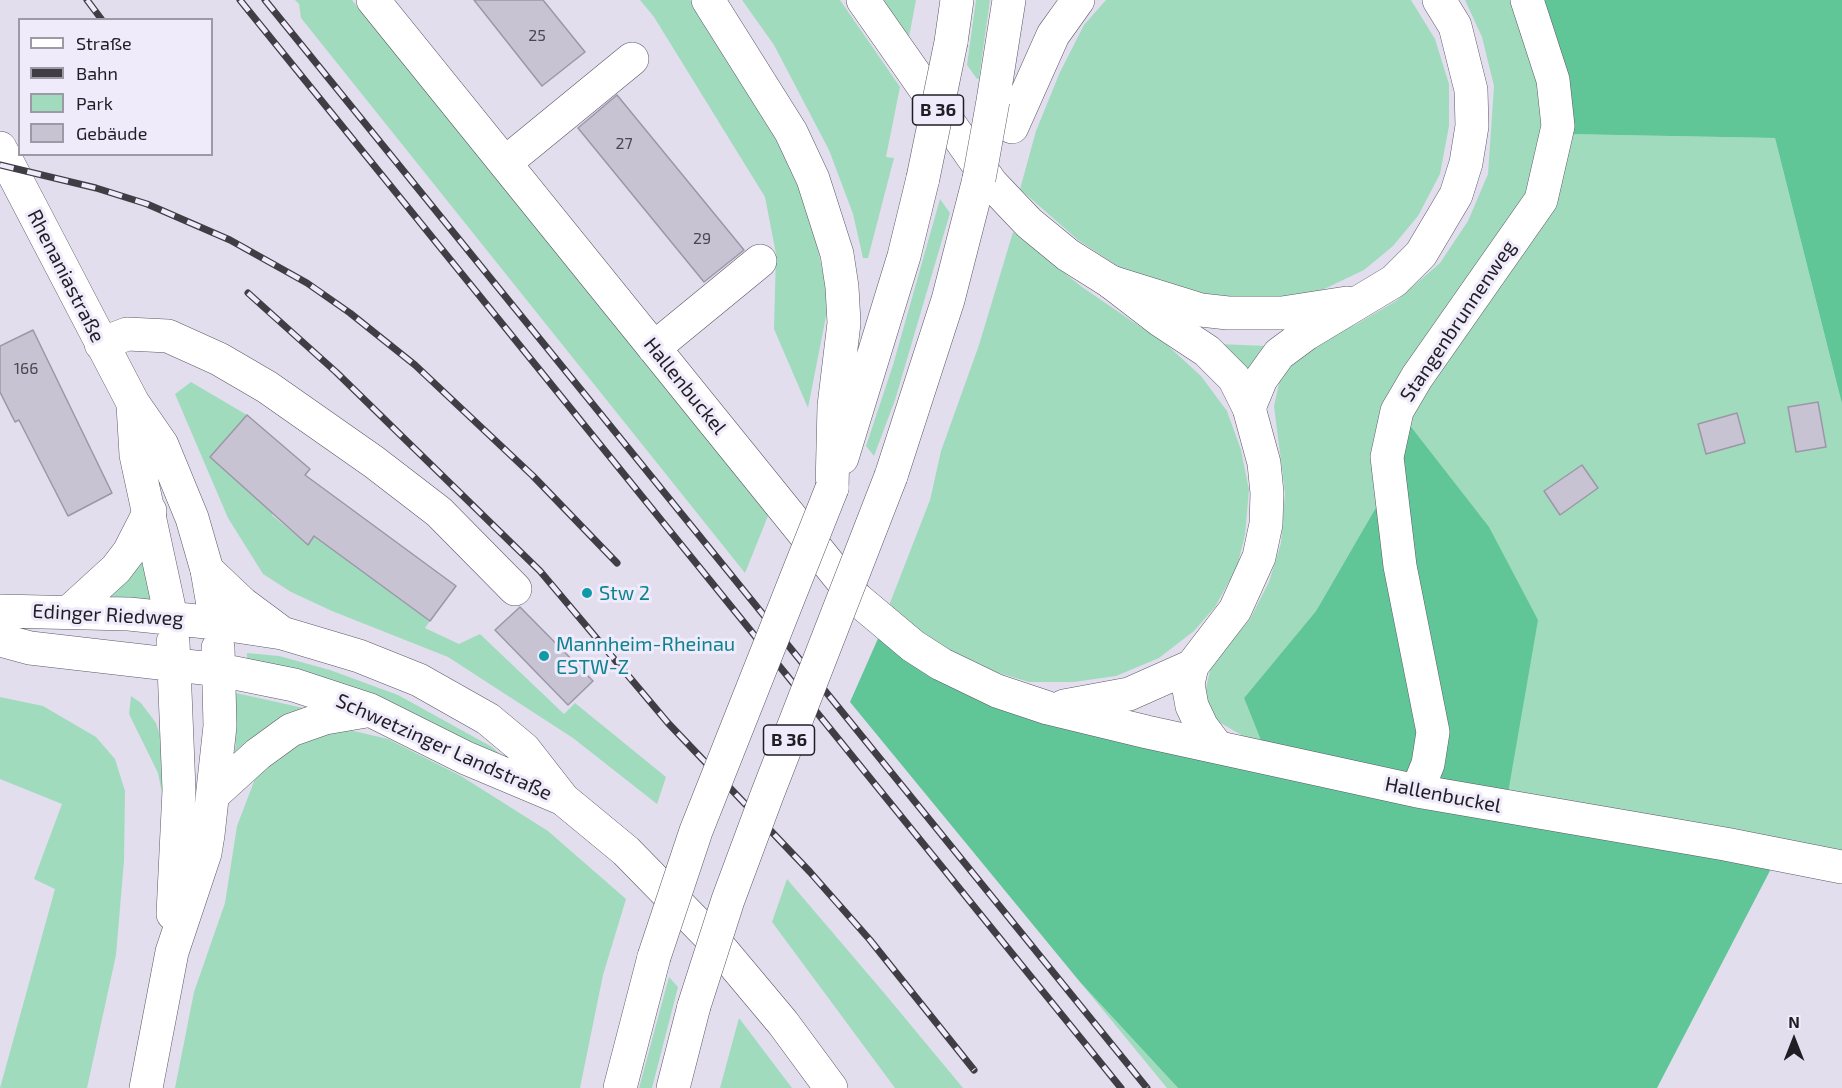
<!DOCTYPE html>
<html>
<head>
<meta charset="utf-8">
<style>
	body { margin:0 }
	#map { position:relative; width:1842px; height:1088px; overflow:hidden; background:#e2deee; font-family:"Exo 2",sans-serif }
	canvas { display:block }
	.legend { position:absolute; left:18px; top:18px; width:195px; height:138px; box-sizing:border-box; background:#f0ebfb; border:2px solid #9d99a5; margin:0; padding:8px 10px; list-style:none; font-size:18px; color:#201e24 }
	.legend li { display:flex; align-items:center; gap:12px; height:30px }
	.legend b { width:30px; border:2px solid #9d99a5 }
	.north { position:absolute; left:1764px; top:1010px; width:60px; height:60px; -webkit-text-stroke:4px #f0ebfb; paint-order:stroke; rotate:0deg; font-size:16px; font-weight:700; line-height:24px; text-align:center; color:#201e24 }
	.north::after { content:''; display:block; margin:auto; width:21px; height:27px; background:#201e24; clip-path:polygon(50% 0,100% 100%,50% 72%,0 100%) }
</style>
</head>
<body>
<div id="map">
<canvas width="1842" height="1088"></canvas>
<ul class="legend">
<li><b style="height:8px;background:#fff"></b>Straße</li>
<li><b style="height:8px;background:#403e45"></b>Bahn</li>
<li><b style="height:16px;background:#a1dbbe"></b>Park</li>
<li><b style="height:16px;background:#c8c3d3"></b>Gebäude</li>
</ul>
<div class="north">N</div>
</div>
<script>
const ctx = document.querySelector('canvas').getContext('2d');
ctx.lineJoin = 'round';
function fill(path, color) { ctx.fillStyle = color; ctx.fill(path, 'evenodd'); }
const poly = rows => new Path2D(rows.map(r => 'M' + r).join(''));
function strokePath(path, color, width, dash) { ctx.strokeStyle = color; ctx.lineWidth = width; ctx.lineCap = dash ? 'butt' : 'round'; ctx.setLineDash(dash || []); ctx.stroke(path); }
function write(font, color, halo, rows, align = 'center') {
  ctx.font = font + ' "Exo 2",sans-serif'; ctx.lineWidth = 6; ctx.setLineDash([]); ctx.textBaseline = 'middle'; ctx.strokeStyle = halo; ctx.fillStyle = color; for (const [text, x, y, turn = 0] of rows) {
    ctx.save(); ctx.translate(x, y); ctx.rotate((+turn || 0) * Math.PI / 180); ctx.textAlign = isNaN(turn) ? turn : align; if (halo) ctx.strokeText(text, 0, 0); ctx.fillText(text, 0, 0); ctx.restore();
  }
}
const green = poly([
	[295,0,352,0,770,511,745,573,301,18,299,4],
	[640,0,690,0,703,15,779,139,812,222,829,301,808,408,774,329,776,254,765,197,654,17],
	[742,0,840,0,900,87,886,157,894,158,868,258,863,258,853,214,829,150,774,45],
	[882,0,916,0,909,37],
	[976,0,990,0,979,78,977,79,967,65],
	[1106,0,1411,0,1435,39,1449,84,1449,126,1440,174,1418,216,1393,246,1364,270,1320,291,1282,300,1206,297,1162,285,1121,268,1078,240,1020,189,1036,131,1060,72,1084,25],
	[1465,0,1519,0,1543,69,1542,172,1426,354,1378,504,1316,611,1244,698,1264,748,1212,718,1205,693,1211,666,1250,619,1269,582,1281,543,1285,493,1274,406,1280,379,1296,356,1318,340,1355,325,1396,301,1440,263,1468,221,1488,174,1494,86,1482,37],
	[1565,134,1775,138,1842,404,1842,853,1508,793,1408,423],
	[940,199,950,213,895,400,874,456,866,446,893,365],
	[1013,232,1082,287,1167,345,1201,376,1227,411,1241,450,1249,490,1245,535,1237,567,1215,607,1194,631,1159,658,1116,676,1074,682,1029,682,972,665,947,652,888,608,930,500,941,451,979,345],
	[1219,344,1266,346,1249,381],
	[191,382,247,415,210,457,274,512,272,515,307,544,314,536,430,621,425,628,459,644,480,634,564,714,575,703,666,777,657,804,573,738,448,657,332,611,291,592,263,574,228,518,175,394],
	[146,548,157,606,104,601],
	[247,653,279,656,330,670,398,695,492,747,514,766,247,659],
	[236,693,308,709,235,764],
	[131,696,141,703,156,723,164,748,165,809,158,773,129,714],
	[0,697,43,706,96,737,115,759,125,791,124,861,116,955,87,1088,0,1088,55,889,34,879,62,804,0,779],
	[345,729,388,739,461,776,548,831,626,899,603,975,580,1088,175,1088,194,992,225,903,237,826,258,771,305,736],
	[787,879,885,994,963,1088,895,1088,772,922],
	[669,977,678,987,652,1088,639,1088],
	[1080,982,1178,1088,1167,1088],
	[739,1018,792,1088,720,1088]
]);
const forest = poly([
	[1532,0,1842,0,1842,404,1775,138,1565,134],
	[1408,423,1489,527,1538,620,1508,793,1774,863,1657,1088,1178,1088,1080,982,850,702,880,634,941,681,1264,748,1244,698,1316,611,1378,504]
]);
const building = poly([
	[474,0,543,0,585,52,542,86,474,0],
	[617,95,744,250,704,282,578,128,617,95],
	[33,330,112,493,68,516,19,420,15,422,0,392,0,346,33,330],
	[1818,402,1826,447,1796,452,1788,407,1818,402],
	[1737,413,1745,443,1706,454,1698,424,1737,413],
	[247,415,310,469,305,475,456,586,430,621,314,536,308,545,210,457,247,415],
	[1582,465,1598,488,1560,515,1544,491,1582,465],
	[520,607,593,681,568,705,495,630,520,607]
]);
const minor = poly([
	[373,0,857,599,913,646,941,664,997,691,1048,708,1147,732,1417,791,1725,844,1842,867],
	[0,148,133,403,162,445,192,518,207,570,216,623],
	[505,163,632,59],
	[1112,283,1160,320,1207,351,1234,378,1249,408,1264,463,1267,493,1266,524,1259,557,1235,610,1192,666,1188,684,1192,706,1202,727,1217,747],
	[101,344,127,334,168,336,219,359,267,387,374,462,439,512,515,589],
	[654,348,760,261],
	[133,405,136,455,171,617],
	[1064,706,1129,694,1192,666],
	[1417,791,1428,764,1433,732,1400,566,1387,457,1397,411,1417,377,1541,200,1558,126,1553,80,1527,0]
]);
const major = poly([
	[863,0,991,183,1029,223,1068,255,1111,282],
	[207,570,243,604,278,630],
	[0,611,129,614,216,623,282,633,359,656,419,680,488,719,524,749,563,799,626,851,716,943,783,1023,831,1088],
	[70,611,116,569,129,552,150,511],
	[0,640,30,648,220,670,294,685,370,710,466,758,561,798],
	[173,642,179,790,173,914],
	[214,794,258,754,291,730,325,718,366,711],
	[146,1088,172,952,205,853,208,835,220,726,218,648]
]);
const highway = poly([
	[708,0,791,132,813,179,837,254,842,287,844,323,834,406,832,488],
	[951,42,957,0],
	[993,101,1009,0],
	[1012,127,1053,35,1078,0],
	[1111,282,1201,310,1228,313,1282,313,1347,303],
	[1249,408,1261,379,1279,354,1306,334,1394,281,1421,254,1456,195,1466,163,1472,126,1471,90,1455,26,1439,0],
	[842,458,904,256,923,178],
	[891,476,948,300,979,179],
	[620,1088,654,957],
	[673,1088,694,1006]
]);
const rail = poly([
	[87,0,102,20],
	[240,0,1121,1088],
	[265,0,1147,1088],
	[0,165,96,188,147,204,230,240,307,283,350,313,415,365,533,476,617,563],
	[248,293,336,372,540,571,668,723,810,872,870,940,974,1070]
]);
const highwayBridge = poly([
	[923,178,951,42],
	[979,179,993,101],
	[654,957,696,831,832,488],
	[694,1006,728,900,767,795,891,476]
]);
const markers = [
	[587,593,6,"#0f9aa8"],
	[544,656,6,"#0f9aa8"]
];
const numberNames = [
	["25",537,36],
	["27",624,144],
	["29",702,239],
	["166",26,369]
];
const shields = [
	[938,110,51],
	[789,740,51]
];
const shieldNames = [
	["B 36",938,110],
	["B 36",789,740]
];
const streetNames = [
	["Rhenaniastraße",66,276,63],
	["Stangenbrunnenweg",1458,321,-56],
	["Hallenbuckel",685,386,51],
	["Edinger Riedweg",108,615,3],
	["Schwetzinger Landstraße",444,747,24],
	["Hallenbuckel",1443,795,11]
];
const cultureNames = [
	["Stw 2",599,593],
	["Mannheim-Rheinau",556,644],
	["ESTW-Z",556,667]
];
fill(green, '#a1dbbe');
fill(forest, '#60c698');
fill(building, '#c8c3d3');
strokePath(building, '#9c97a6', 1.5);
strokePath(minor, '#5c5865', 34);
strokePath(major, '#5c5865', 34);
strokePath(highway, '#5c5865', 34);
strokePath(minor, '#fff', 33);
strokePath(major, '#fff', 33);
strokePath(highway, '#fff', 33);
strokePath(rail, '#403e45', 7);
strokePath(rail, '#f0ebfb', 4.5, [14]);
strokePath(highwayBridge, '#5c5865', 34, []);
strokePath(highwayBridge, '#fff', 33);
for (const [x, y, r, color] of markers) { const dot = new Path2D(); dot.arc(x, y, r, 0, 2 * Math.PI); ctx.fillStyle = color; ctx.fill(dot); strokePath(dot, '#f0ebfb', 2); }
write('16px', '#4a4750', null, numberNames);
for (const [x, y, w] of shields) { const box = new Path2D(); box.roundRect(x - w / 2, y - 15, w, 30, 4.5); ctx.fillStyle = '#f0ebfb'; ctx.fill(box); strokePath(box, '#201e24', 1.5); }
write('bold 18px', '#201e24', null, shieldNames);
write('20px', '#201e24', '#f0ebfb', streetNames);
write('20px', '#0d838f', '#f0ebfb', cultureNames, 'left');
</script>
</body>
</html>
